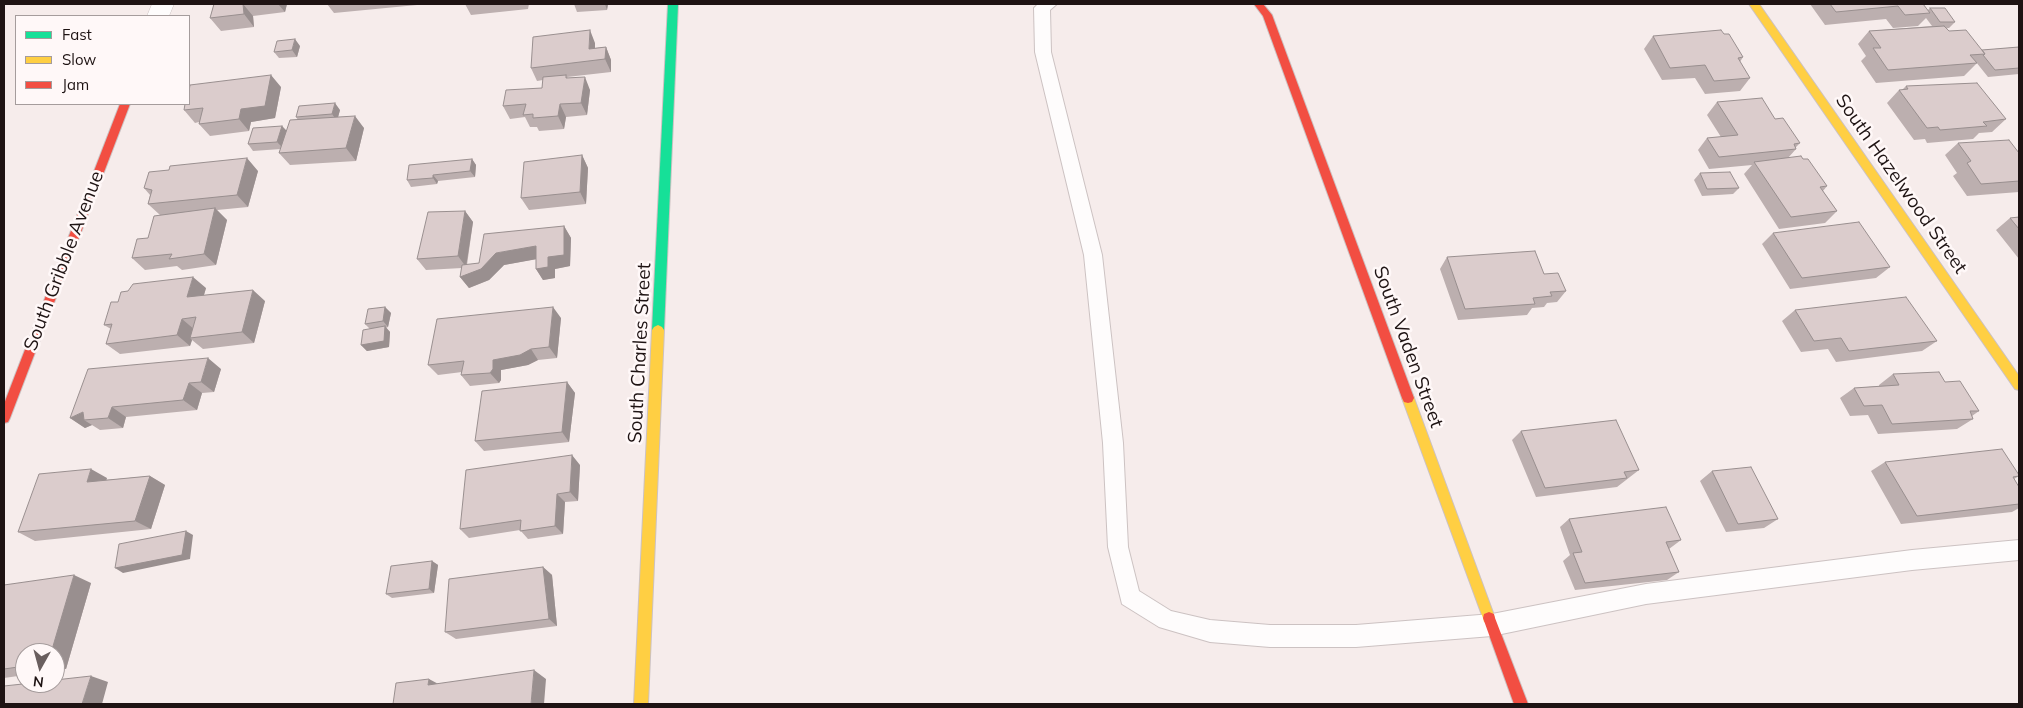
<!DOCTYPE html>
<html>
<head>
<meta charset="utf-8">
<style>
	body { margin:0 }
	#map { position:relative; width:2023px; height:708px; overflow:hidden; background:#f6eceb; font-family:Mulish,sans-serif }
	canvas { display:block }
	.frame { position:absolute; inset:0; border:5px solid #1e1313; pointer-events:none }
	.legend { position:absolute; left:15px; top:15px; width:175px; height:90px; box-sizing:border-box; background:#fff8f8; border:1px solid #a59c9c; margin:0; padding:6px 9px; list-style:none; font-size:15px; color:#1e1313 }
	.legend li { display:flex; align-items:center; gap:10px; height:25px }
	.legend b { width:25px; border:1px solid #a59c9c }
	.north { position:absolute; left:15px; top:643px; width:50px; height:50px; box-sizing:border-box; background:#fff8f8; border:1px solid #a59c9c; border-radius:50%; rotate:187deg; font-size:14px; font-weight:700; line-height:20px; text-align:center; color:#1e1313 }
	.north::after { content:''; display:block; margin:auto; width:18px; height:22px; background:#6a5f5f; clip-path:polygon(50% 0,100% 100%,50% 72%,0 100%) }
</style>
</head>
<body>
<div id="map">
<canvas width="2023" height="708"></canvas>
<div class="frame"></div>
<ul class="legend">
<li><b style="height:6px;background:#16e098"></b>Fast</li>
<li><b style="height:6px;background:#ffcf43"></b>Slow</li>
<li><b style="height:6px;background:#f24e42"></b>Jam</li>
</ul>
<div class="north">N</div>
</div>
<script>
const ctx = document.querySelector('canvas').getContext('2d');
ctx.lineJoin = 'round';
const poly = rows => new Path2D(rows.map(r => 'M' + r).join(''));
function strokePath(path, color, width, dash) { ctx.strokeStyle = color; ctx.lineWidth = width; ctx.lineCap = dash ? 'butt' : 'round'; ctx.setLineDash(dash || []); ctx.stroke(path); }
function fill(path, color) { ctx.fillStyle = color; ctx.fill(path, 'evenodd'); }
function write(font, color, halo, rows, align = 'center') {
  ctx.font = font + ' Mulish,sans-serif'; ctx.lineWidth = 5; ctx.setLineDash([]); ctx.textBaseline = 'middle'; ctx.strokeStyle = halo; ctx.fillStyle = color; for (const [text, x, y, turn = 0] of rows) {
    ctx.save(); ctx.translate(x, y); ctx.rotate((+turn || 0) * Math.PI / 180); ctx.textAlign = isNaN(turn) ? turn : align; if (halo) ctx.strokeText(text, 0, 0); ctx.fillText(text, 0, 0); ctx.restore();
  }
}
const lane = poly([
	[1038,4,1057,4,1050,10,1051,52,1102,255,1123,443,1128,547,1139,591,1171,611,1210,620,1270,625,1356,625,1492,614,1646,584,1912,550,2019,540,2019,560,1912,570,1646,604,1492,636,1356,647,1270,647,1210,642,1159,627,1122,604,1108,547,1103,443,1084,255,1035,52,1034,8,1038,4]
]);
const street = poly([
	[152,4,174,4,169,16,147,16,152,4]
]);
const fast = poly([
	[668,4,678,4,664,330,662,333,658,335,654,333,652,330,668,4]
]);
const slow = poly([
	[1749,4,1759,4,2019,376,2019,390,2015,389,1749,4],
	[658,325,662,327,664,330,648,704,634,704,652,330,654,327,658,325],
	[1408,393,1412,394,1414,398,1495,618,1494,622,1489,624,1484,622,1483,618,1402,398,1404,394,1408,393]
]);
const jam = poly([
	[1254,4,1263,4,1272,15,1414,398,1412,402,1408,403,1404,402,1402,398,1263,16,1254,4],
	[120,104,130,104,10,418,8,422,4,423,4,404,120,104],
	[1489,612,1494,614,1495,618,1528,704,1514,704,1483,618,1484,614,1489,612]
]);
const wall = poly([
	[214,4,287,4,285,12,253,16,254,27,221,31,210,18],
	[327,4,417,4,417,5,334,13],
	[465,4,529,4,528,9,471,15],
	[574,4,608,4,607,10,577,12],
	[1810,4,1923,4,1928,10,1930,8,1955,22,1949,28,1947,28,1949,31,1982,50,2019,47,2019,74,1988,77,1976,62,1977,63,1964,76,1876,83,1861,61,1866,56,1858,44,1869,31,1932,26,1926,18,1918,26,1893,28,1886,19,1825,25],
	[1724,34,1743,57,1740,62,1750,78,1740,91,1705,94,1695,78,1662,80,1644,49,1653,36],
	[595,43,595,48,606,47,611,60,611,72,567,77,568,78,590,90,587,115,566,117,564,129,539,131,537,127,530,127,525,117,510,119,503,106,542,88,543,80,537,81,531,68],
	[300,46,297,57,279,58,274,52],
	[1906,86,2006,119,1992,132,1979,133,1973,139,1927,143,1925,139,1914,140,1887,103,1899,90,1902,90],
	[281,87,275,118,251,122,249,131,210,136,199,124,199,122,195,123,184,110],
	[1717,102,1775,119,1800,143,1795,148,1796,149,1788,158,1803,159,1827,186,1823,191,1837,211,1825,223,1779,229,1744,174,1752,165,1709,169,1698,150,1707,138,1721,137,1707,115],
	[340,110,338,117,364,128,356,161,290,165,279,153,281,149,253,151,248,144,282,126,286,131,298,120,296,117],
	[1958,143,2019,153,2019,192,1967,196,1953,176,1957,173,1945,155],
	[582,155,588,168,586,204,529,210,521,198],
	[472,159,476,165,475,177,438,181,437,184,411,187,407,180],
	[258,171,248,207,217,210,227,220,216,265,182,270,177,266,145,270,132,258,148,238,160,215,148,204,150,195,144,188],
	[1700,173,1739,188,1733,194,1702,196,1694,180],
	[465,211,473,222,467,265,479,263,564,226,571,238,570,266,555,269,555,278,543,280,536,269,536,259,504,265,489,280,469,288,460,277,462,268,426,270,417,259],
	[2019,217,2019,259,1996,230,2010,218],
	[1773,233,1890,267,1876,278,1790,289,1762,244],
	[1447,257,1544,274,1566,291,1557,302,1547,303,1544,307,1532,308,1527,315,1458,320,1440,269],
	[206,288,204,295,265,301,254,343,203,349,192,340,190,346,120,354,106,344,111,329,104,325,118,302],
	[385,307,391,313,388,327,386,328,390,332,389,347,367,351,361,345,370,329,365,324],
	[1795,310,1937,341,1922,351,1836,362,1828,349,1801,352,1782,321],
	[561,318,557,358,538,360,528,365,501,370,501,380,499,383,470,386,461,375,462,372,438,375,428,365],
	[221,369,214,392,202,393,197,410,126,417,123,428,100,430,92,425,85,428,70,418],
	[1893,374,1945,382,1979,411,1972,416,1973,419,1957,429,1878,434,1868,415,1850,416,1840,398,1854,388,1879,386,1879,385],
	[567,382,575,393,569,442,484,451,475,441],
	[1521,431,1639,470,1617,487,1536,497,1512,440],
	[1885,462,2019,476,2014,479,2019,487,2019,508,2012,512,1901,524,1871,471],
	[580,465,578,501,565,502,563,534,528,539,520,530,469,538,460,529],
	[1712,471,1778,519,1764,528,1726,532,1700,481],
	[150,476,165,485,151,529,35,541,18,532,107,478,106,480],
	[1569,519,1681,540,1669,549,1679,572,1667,580,1575,590,1563,561,1570,555,1560,527],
	[432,561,438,565,434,593,392,598,386,594],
	[543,567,552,575,557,626,456,639,445,632],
	[91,583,66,669,55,670,55,653,25,653,25,675,4,678,4,585]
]);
const shadedWall = poly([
	[243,4,253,16,254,27,244,14],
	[278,4,287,4,285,12],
	[605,4,608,4,607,10],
	[590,30,595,43,595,60,589,49],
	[295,39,300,46,297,57,292,50],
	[606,47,611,60,611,72,605,59],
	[271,75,281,87,275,118,251,122,249,131,239,119,241,109],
	[585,77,590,90,587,115,581,103],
	[335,103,340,110,337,121,332,114],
	[560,104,566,117,564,129,558,116],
	[355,116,364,128,356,161,346,148],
	[282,126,288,132,283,148,277,142],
	[582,155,588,168,586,204,580,192],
	[247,158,258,171,248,207,237,195],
	[472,159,476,165,475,177,470,171],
	[433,175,438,181,437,184,433,178],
	[215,208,227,220,216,265,204,254],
	[465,211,473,222,466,267,458,256],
	[564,226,571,238,570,266,555,269,555,278,543,280,536,269,548,257],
	[536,246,543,258,504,265,489,280,469,288,460,277,496,253],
	[193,277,206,288,200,308,187,297],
	[253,290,265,301,254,343,242,332],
	[385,307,391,313,388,327,383,321],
	[553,307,561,318,557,358,549,347],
	[182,319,195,330,190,338,192,340,190,346,177,335],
	[385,326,390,332,389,347,367,351,361,345],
	[531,349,538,360,528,365,501,370,501,380,499,383,490,373,493,360],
	[208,358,221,369,214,392,201,382],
	[567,382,575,393,569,442,562,432],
	[189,383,202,393,197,410,183,400],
	[112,407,126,417,123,428,108,418],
	[83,412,84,420,92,425,85,428,70,418],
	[572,455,580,465,578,501,570,492],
	[91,469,107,478,103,491,87,482],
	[150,476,165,485,151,529,135,521],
	[557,494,565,502,563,534,555,526],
	[186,531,193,535,190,559,123,573,115,568],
	[432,561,438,565,434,593,429,589],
	[543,567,552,575,557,626,549,619],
	[74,575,91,583,66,669,55,665,55,653,51,653],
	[534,670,546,679,544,704,531,704],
	[91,676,108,682,102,704,82,704],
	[429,679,444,687,428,685]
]);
const building = poly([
	[214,4,243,4,244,14,210,18,214,4],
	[1830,4,1923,4,1930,13,1905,15,1898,6,1836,12,1830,4],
	[1930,8,1945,8,1955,22,1940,22,1930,8],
	[1944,26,1949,31,1966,30,1985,54,1970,55,1977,63,1888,70,1873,48,1881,48,1869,31,1944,26],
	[590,30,589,49,606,47,605,59,531,68,533,37,590,30],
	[1721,30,1724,34,1729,34,1743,57,1738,58,1750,78,1714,81,1705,65,1670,68,1653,36,1721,30],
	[295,39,292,50,274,52,277,41,295,39],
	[2019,47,2019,68,1995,70,1983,55,1985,54,1982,50,2019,47],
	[271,75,265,106,241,109,239,119,199,124,203,108,184,110,185,104,189,104,189,91,190,85,271,75],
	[566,75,566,78,585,77,581,103,560,104,558,116,533,118,533,114,523,115,526,104,503,106,506,90,542,88,543,77,566,75],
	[1977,83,2006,119,1983,122,1987,126,1940,130,1938,127,1927,128,1899,90,1908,89,1906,86,1977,83],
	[1762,98,1775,119,1783,118,1800,143,1794,144,1796,149,1719,157,1707,138,1738,135,1717,102,1762,98],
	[335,103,332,114,296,117,299,106,335,103],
	[355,116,346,148,279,153,290,120,355,116],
	[282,126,277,142,248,144,253,128,282,126],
	[2009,140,2019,153,2019,181,1981,184,1967,163,1971,161,1958,143,2009,140],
	[582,155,580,192,521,198,524,162,582,155],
	[1801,156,1803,159,1808,159,1827,186,1820,187,1837,211,1791,217,1754,162,1801,156],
	[247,158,237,195,148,204,152,190,144,188,149,172,169,170,170,166,247,158],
	[472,159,470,171,433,175,433,178,407,180,409,165,472,159],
	[1730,172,1739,188,1707,189,1700,173,1730,172],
	[215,208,204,254,169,259,172,254,132,258,137,239,148,238,154,216,215,208],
	[465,211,458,256,417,259,428,212,465,211],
	[2019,217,2019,229,2010,218,2019,217],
	[1859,222,1890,267,1802,278,1773,233,1859,222],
	[564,226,564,255,548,257,548,267,536,269,536,246,496,253,481,269,460,277,462,265,479,263,484,234,564,226],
	[1535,251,1544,274,1558,273,1566,291,1550,292,1552,296,1533,298,1535,304,1465,309,1447,257,1535,251],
	[193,277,187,297,253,290,242,332,190,338,196,317,182,319,177,335,106,344,112,324,104,325,111,302,118,302,121,292,128,291,133,284,193,277],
	[1906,297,1937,341,1849,351,1841,338,1814,341,1795,310,1906,297],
	[385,307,383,321,365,324,368,309,385,307],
	[553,307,549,347,531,349,520,355,493,360,493,369,490,373,461,375,464,361,428,365,437,319,553,307],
	[385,326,384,341,361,345,363,330,385,326],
	[208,358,201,382,189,383,183,400,112,407,108,418,84,420,83,412,70,418,88,369,208,358],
	[1939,372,1945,382,1960,381,1979,411,1970,411,1973,419,1892,424,1882,405,1864,406,1854,388,1899,385,1893,374,1939,372],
	[567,382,562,432,475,441,482,391,567,382],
	[1616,420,1639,470,1624,472,1627,478,1545,488,1521,431,1616,420],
	[2002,449,2019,475,2019,476,2013,477,2019,487,2019,504,1917,516,1885,462,2002,449],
	[572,455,570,492,557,494,555,526,520,531,521,520,460,529,466,470,572,455],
	[1751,467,1778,519,1738,524,1712,471,1751,467],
	[91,469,87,482,150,476,135,521,18,532,39,474,91,469],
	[1666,507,1681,540,1666,542,1679,572,1585,583,1573,553,1582,552,1569,519,1666,507],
	[186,531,182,555,115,568,119,544,186,531],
	[432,561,429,589,386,594,391,566,432,561],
	[543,567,549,619,445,632,449,579,543,567],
	[74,575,51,653,25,653,25,666,4,669,4,585,74,575],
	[534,670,531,704,393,704,396,683,429,679,428,685,534,670],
	[91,676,82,704,4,704,4,686,32,683,55,683,55,680,91,676]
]);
const streetNames = [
	["South Hazelwood Street",1901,184,55],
	["South Gribble Avenue",64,261,-69],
	["South Vaden Street",1408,347,70],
	["South Charles Street",640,353,-87]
];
strokePath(lane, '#ccc2c2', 2);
strokePath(street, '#ccc2c2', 1);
strokePath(fast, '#ccc2c2', 2);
strokePath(slow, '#ccc2c2', 2);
strokePath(jam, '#ccc2c2', 2);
fill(lane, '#fefcfc');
fill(street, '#fefcfc');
fill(fast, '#16e098');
fill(slow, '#ffcf43');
fill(jam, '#f24e42');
fill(wall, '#bcafaf');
fill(shadedWall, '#998f8f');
fill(building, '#dbcccc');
strokePath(building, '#998f8f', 1);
write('19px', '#1e1313', '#fff8f8', streetNames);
</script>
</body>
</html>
